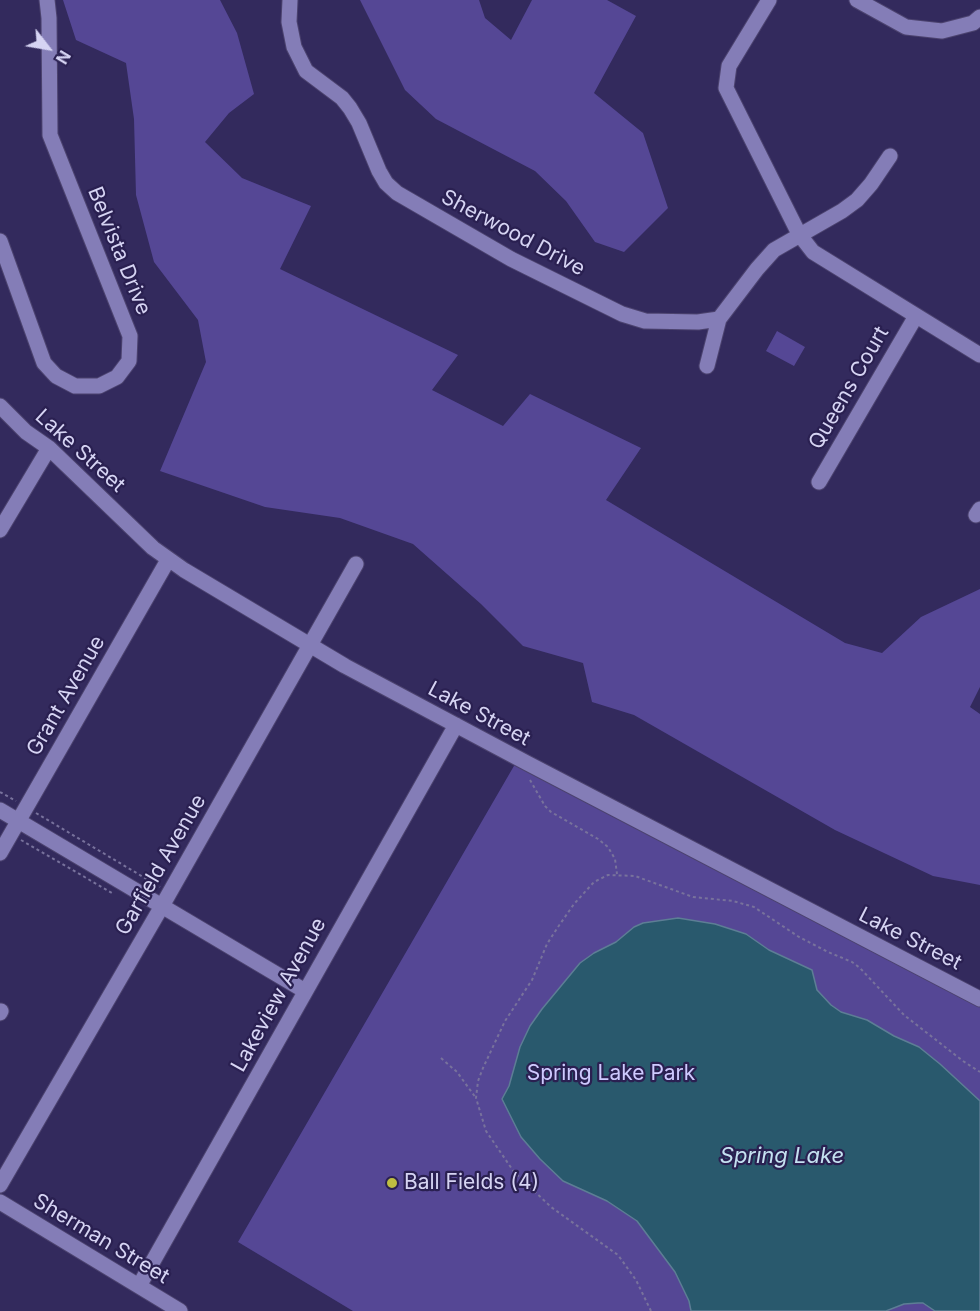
<!DOCTYPE html>
<html>
<head>
<meta charset="utf-8">
<style>
	body { margin:0 }
	#map { position:relative; width:980px; height:1311px; overflow:hidden; background:#332a5d; font-family:Inter,sans-serif }
	canvas { display:block }
	.north { position:absolute; left:18px; top:18px; width:60px; height:60px; -webkit-text-stroke:4px #2a2051; paint-order:stroke; rotate:121deg; font-size:16px; font-weight:700; line-height:24px; text-align:center; color:#d6d4f3 }
	.north::after { content:''; display:block; margin:auto; width:21px; height:27px; background:#d6d4f3; clip-path:polygon(50% 0,100% 100%,50% 72%,0 100%) }
</style>
</head>
<body>
<div id="map">
<canvas width="980" height="1311"></canvas>
<div class="north">N</div>
</div>
<script>
const ctx = document.querySelector('canvas').getContext('2d');
ctx.lineJoin = 'round';
function fill(path, color) { ctx.fillStyle = color; ctx.fill(path, 'evenodd'); }
const poly = rows => new Path2D(rows.map(r => 'M' + r).join(''));
function strokePath(path, color, width, dash) { ctx.strokeStyle = color; ctx.lineWidth = width; ctx.lineCap = dash ? 'butt' : 'round'; ctx.setLineDash(dash || []); ctx.stroke(path); }
function write(font, color, halo, rows, align = 'center') {
  ctx.font = font + ' Inter,sans-serif'; ctx.lineWidth = 4.5; ctx.setLineDash([]); ctx.textBaseline = 'middle'; ctx.strokeStyle = halo; ctx.fillStyle = color; for (const [text, x, y, turn = 0] of rows) {
    ctx.save(); ctx.translate(x, y); ctx.rotate((+turn || 0) * Math.PI / 180); ctx.textAlign = isNaN(turn) ? turn : align; if (halo) ctx.strokeText(text, 0, 0); ctx.fillText(text, 0, 0); ctx.restore();
  }
}
const green = poly([
	[63,0,220,0,237,33,254,94,229,113,205,142,242,178,311,206,280,269,458,355,432,390,503,426,530,394,641,448,606,500,845,643,882,653,921,617,980,589,980,687,970,707,980,714,980,885,933,876,835,830,634,715,592,702,583,663,523,646,481,604,413,544,340,518,265,507,160,471,206,362,198,320,154,262,136,195,134,119,126,63,76,40],
	[360,0,479,0,485,18,511,40,532,0,607,0,636,16,594,93,643,133,668,208,624,252,595,242,566,201,535,171,436,119,405,90],
	[777,331,805,347,794,366,766,351],
	[518,759,980,999,980,1311,353,1311,238,1242]
]);
const water = poly([
	[678,918,715,924,746,934,769,950,812,970,817,990,831,1005,841,1012,867,1020,894,1036,919,1047,940,1064,980,1101,980,1311,935,1311,923,1303,918,1303,904,1304,886,1311,691,1311,689,1301,675,1272,637,1221,607,1201,563,1181,540,1159,521,1137,502,1099,509,1086,520,1047,530,1026,542,1009,580,963,594,953,616,942,634,927,643,923,678,918]
]);
const path = poly([
	[530,780,545,806,551,812,598,839,608,847,615,859,617,874],
	[0,792,16,801],
	[36,813,160,887],
	[21,840,112,893],
	[441,1058,457,1072,476,1098],
	[651,1311,636,1280,618,1255,551,1207,514,1172,486,1131,476,1098,478,1081,483,1068,505,1021,532,980,547,944,558,927,574,904,594,882,608,875,635,876,693,897,733,901,754,907,799,937,828,952,852,962,860,968,904,1015,963,1061,980,1072]
]);
const minor = poly([
	[290,0,289,22,294,47,306,71,342,98,350,108,359,123,379,171,386,183,397,193,511,259,622,314,645,321,698,322,719,319,757,269,774,250,842,211,857,200,871,184,890,156],
	[769,0,729,66,726,88,799,234,813,252,980,355],
	[857,0,906,27,942,31,973,23,980,17],
	[0,241,44,363,56,376,75,386,99,386,117,377,129,361,130,336,50,135,49,18,47,0],
	[707,366,719,319],
	[0,406,26,432,49,448,153,548,184,570,345,666,527,763,980,999],
	[819,482,916,316],
	[976,515,980,509],
	[0,530,49,448],
	[0,810,305,991],
	[0,853,168,560],
	[0,1013,1,1011],
	[0,1185,162,906,356,564],
	[0,1202,180,1311],
	[139,1286,456,725]
]);
const markers = [
	[392,1183,6,"#bfbe41"]
];
const streetNames = [
	["Sherwood Drive",513,233,28],
	["Belvista Drive",119,251,68],
	["Queens Court",849,388,-60],
	["Lake Street",80,451,42],
	["Grant Avenue",66,696,-60],
	["Lake Street",479,714,28],
	["Garfield Avenue",161,865,-60],
	["Lake Street",910,939,27],
	["Lakeview Avenue",279,995,-61],
	["Sherman Street",101,1239,31]
];
const parkNames = [
	["Spring Lake Park",611,1074]
];
const poiNames = [
	["Ball Fields (4)",404,1183]
];
const waterNames = [
	["Spring Lake",782,1156]
];
fill(green, '#554795');
fill(water, '#29596d');
strokePath(water, '#5d7e95', 1.5);
strokePath(minor, '#4c436f', 17);
strokePath(path, '#78729c', 2, [3, 3]);
strokePath(minor, '#847db7', 15);
for (const [x, y, r, color] of markers) { const dot = new Path2D(); dot.arc(x, y, r, 0, 2 * Math.PI); ctx.fillStyle = color; ctx.fill(dot); strokePath(dot, '#2a2051', 2); }
write('21px', '#d6d4f3', '#2a2051', streetNames);
write('21px', '#cec9fe', '#2a2051', parkNames);
write('21px', '#d6d4f3', '#2a2051', poiNames, 'left');
write('italic 22px', '#c4e1f0', '#2a2051', waterNames);
</script>
</body>
</html>
